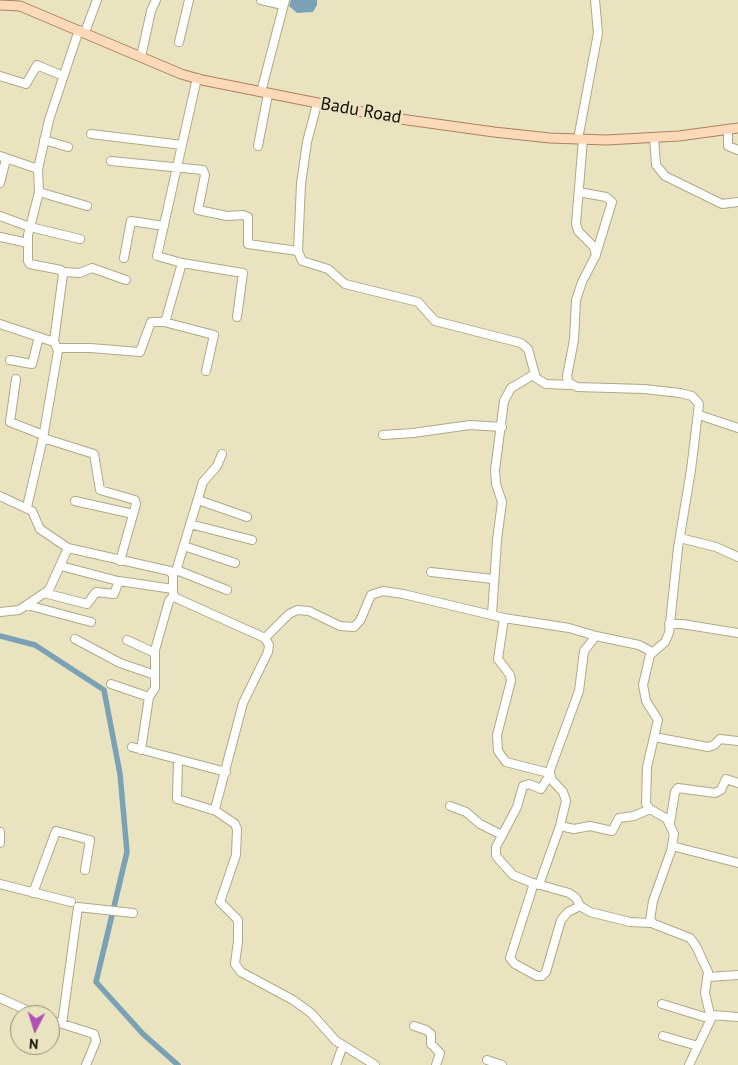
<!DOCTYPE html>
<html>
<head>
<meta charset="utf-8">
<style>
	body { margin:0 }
	#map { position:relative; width:738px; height:1065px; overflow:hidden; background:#eae3c0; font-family:"PT Sans",sans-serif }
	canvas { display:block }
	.north { position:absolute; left:10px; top:1005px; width:50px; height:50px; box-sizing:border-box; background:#eae3c0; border:1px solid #948f75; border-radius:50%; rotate:185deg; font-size:14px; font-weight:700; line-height:20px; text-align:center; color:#131105 }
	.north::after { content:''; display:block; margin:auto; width:18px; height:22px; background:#b04fb7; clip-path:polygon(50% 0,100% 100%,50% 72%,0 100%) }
</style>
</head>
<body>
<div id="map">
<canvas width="738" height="1065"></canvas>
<div class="north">N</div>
</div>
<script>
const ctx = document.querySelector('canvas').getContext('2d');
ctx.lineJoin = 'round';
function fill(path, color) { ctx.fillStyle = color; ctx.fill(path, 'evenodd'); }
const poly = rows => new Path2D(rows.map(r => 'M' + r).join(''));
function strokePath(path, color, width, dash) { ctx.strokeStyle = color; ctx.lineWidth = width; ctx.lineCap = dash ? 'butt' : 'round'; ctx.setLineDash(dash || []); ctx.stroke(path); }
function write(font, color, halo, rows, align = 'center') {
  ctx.font = font + ' "PT Sans",sans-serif'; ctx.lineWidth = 5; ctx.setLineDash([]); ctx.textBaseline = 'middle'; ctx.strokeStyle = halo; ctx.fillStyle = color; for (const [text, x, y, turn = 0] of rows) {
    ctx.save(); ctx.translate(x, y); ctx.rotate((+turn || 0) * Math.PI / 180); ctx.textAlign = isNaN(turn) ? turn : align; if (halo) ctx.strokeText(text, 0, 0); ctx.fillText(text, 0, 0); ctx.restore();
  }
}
const water = poly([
	[291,0,317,0,317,5,313,12,297,13,289,6]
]);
const canal = poly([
	[0,636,35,645,104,690,120,774,127,852,96,982,143,1034,178,1065]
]);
const minor = poly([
	[261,0,283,5],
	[85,32,97,0],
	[179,42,189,0],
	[141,57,151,11,156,0],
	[0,76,26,84,37,65,63,76],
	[197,78,157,256,182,263,243,273,237,317],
	[261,92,285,0],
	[317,104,307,142,301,184,298,251,302,261,328,269,345,284,418,302,435,321,521,343,528,349,536,378,546,384,570,385],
	[728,130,728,146,738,150],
	[91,134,182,145],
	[654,137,656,165,665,176,722,204,738,202],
	[578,139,598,33,595,0],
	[583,139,576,224,578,231,594,247,596,255,582,282,576,300,574,340,567,376,568,382,577,387,644,389,680,393,692,396,699,404,691,470,678,548,669,633,665,642,650,655,643,685,646,701,658,720,647,767,646,804,650,809,667,819,674,834,671,851,653,901,650,920,654,924,690,938,696,946,708,972,705,993,711,1019,689,1065],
	[44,140,68,147],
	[258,146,268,94],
	[0,156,38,169,39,192,28,235,28,261,30,264,61,270,63,274,54,341,58,351,43,438,27,507],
	[111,161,203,170,205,175,198,210,227,216,243,215,248,217,248,244,298,251],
	[38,169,49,120,79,30],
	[0,183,6,159],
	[39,192,87,206],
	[579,192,606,197,612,202,596,254],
	[0,216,30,227,80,239],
	[0,237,28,243],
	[124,258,131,221,164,226],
	[63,272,80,273,92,268,126,280],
	[164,322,214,335,206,371],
	[0,324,54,342],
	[58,348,90,348,140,352,151,322,163,322,166,319,182,263],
	[10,360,32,364,39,337],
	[16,379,10,422,43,435],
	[699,415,738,428],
	[383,435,413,433,470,425,502,427],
	[43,438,94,454,100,490,135,500,136,504,120,561],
	[0,496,32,511,40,529,68,548,170,571,173,575,173,594,176,598,265,638,269,645,268,652,243,703,215,809,216,811,235,824,237,829,236,855,220,902,238,920,238,941,235,964,241,972,293,1000,311,1013,336,1041,375,1065],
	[198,500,247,517],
	[75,501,133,514],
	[190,524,252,540],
	[680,538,716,547,738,557],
	[184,546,235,563],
	[61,566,118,581],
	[176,571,203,482,217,466,222,454],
	[174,572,179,571,227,590],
	[431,572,493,579],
	[44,593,87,604,96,592,114,594,119,581,173,589],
	[27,605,91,622],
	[0,612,19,610,49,590,68,548],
	[492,615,497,540,502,502,496,484,495,470,504,401,511,388,533,375],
	[504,618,498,659,510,675,511,681,497,735,498,751,506,762,549,773],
	[669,624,682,624,738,633],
	[265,638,289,614,297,610,309,611,340,626,354,627,360,621,371,595,383,591,403,594,504,618,569,628,596,636,639,645,652,652],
	[75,639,120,663,155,675],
	[127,640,155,653],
	[111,684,149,697,141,750],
	[149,697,155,688,155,650,169,601,174,595],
	[654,737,708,747,714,745,720,739,738,741],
	[132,747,226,772],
	[178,760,177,799,216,811],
	[549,776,541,789,529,784,523,786,517,807,496,847,496,856,513,875,530,882,569,893,576,898,580,906,590,912,630,922,651,923],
	[450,806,466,812,480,824,502,835],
	[670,823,675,792,678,788,715,793,721,790,726,779,738,783],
	[560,826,574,829,590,826,612,831,619,818,634,816,650,809],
	[0,832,0,843],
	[672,846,738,863],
	[534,883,510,958,515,964,537,976,542,976,546,972,561,920,568,912,580,906],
	[0,884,71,902],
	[539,885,560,826,566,801,563,792,551,779,550,770,579,691,584,651,596,636],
	[33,893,56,831,90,840,85,870],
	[708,977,738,975],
	[0,998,37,1015],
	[662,1004,711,1019],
	[712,1015,738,1017],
	[50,1020,94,1034,96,1041,86,1065],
	[62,1024,78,907,133,913],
	[414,1026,426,1030,431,1034,431,1044,440,1053,436,1065],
	[663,1036,698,1046],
	[487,1060,502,1065],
	[336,1065,343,1045]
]);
const major = poly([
	[0,5,20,6,181,74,202,80,393,118,494,132,550,138,606,140,679,136,738,128]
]);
const streetNames = [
	["Badu Road",361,111,10]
];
fill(water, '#7ba2b4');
strokePath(canal, '#7ba2b4', 5.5);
strokePath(minor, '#afa987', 10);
strokePath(major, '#aa825c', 11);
strokePath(minor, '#fff', 8);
strokePath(major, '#fdd9b9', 9);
write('18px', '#131105', '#eae3c0', streetNames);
</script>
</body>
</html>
